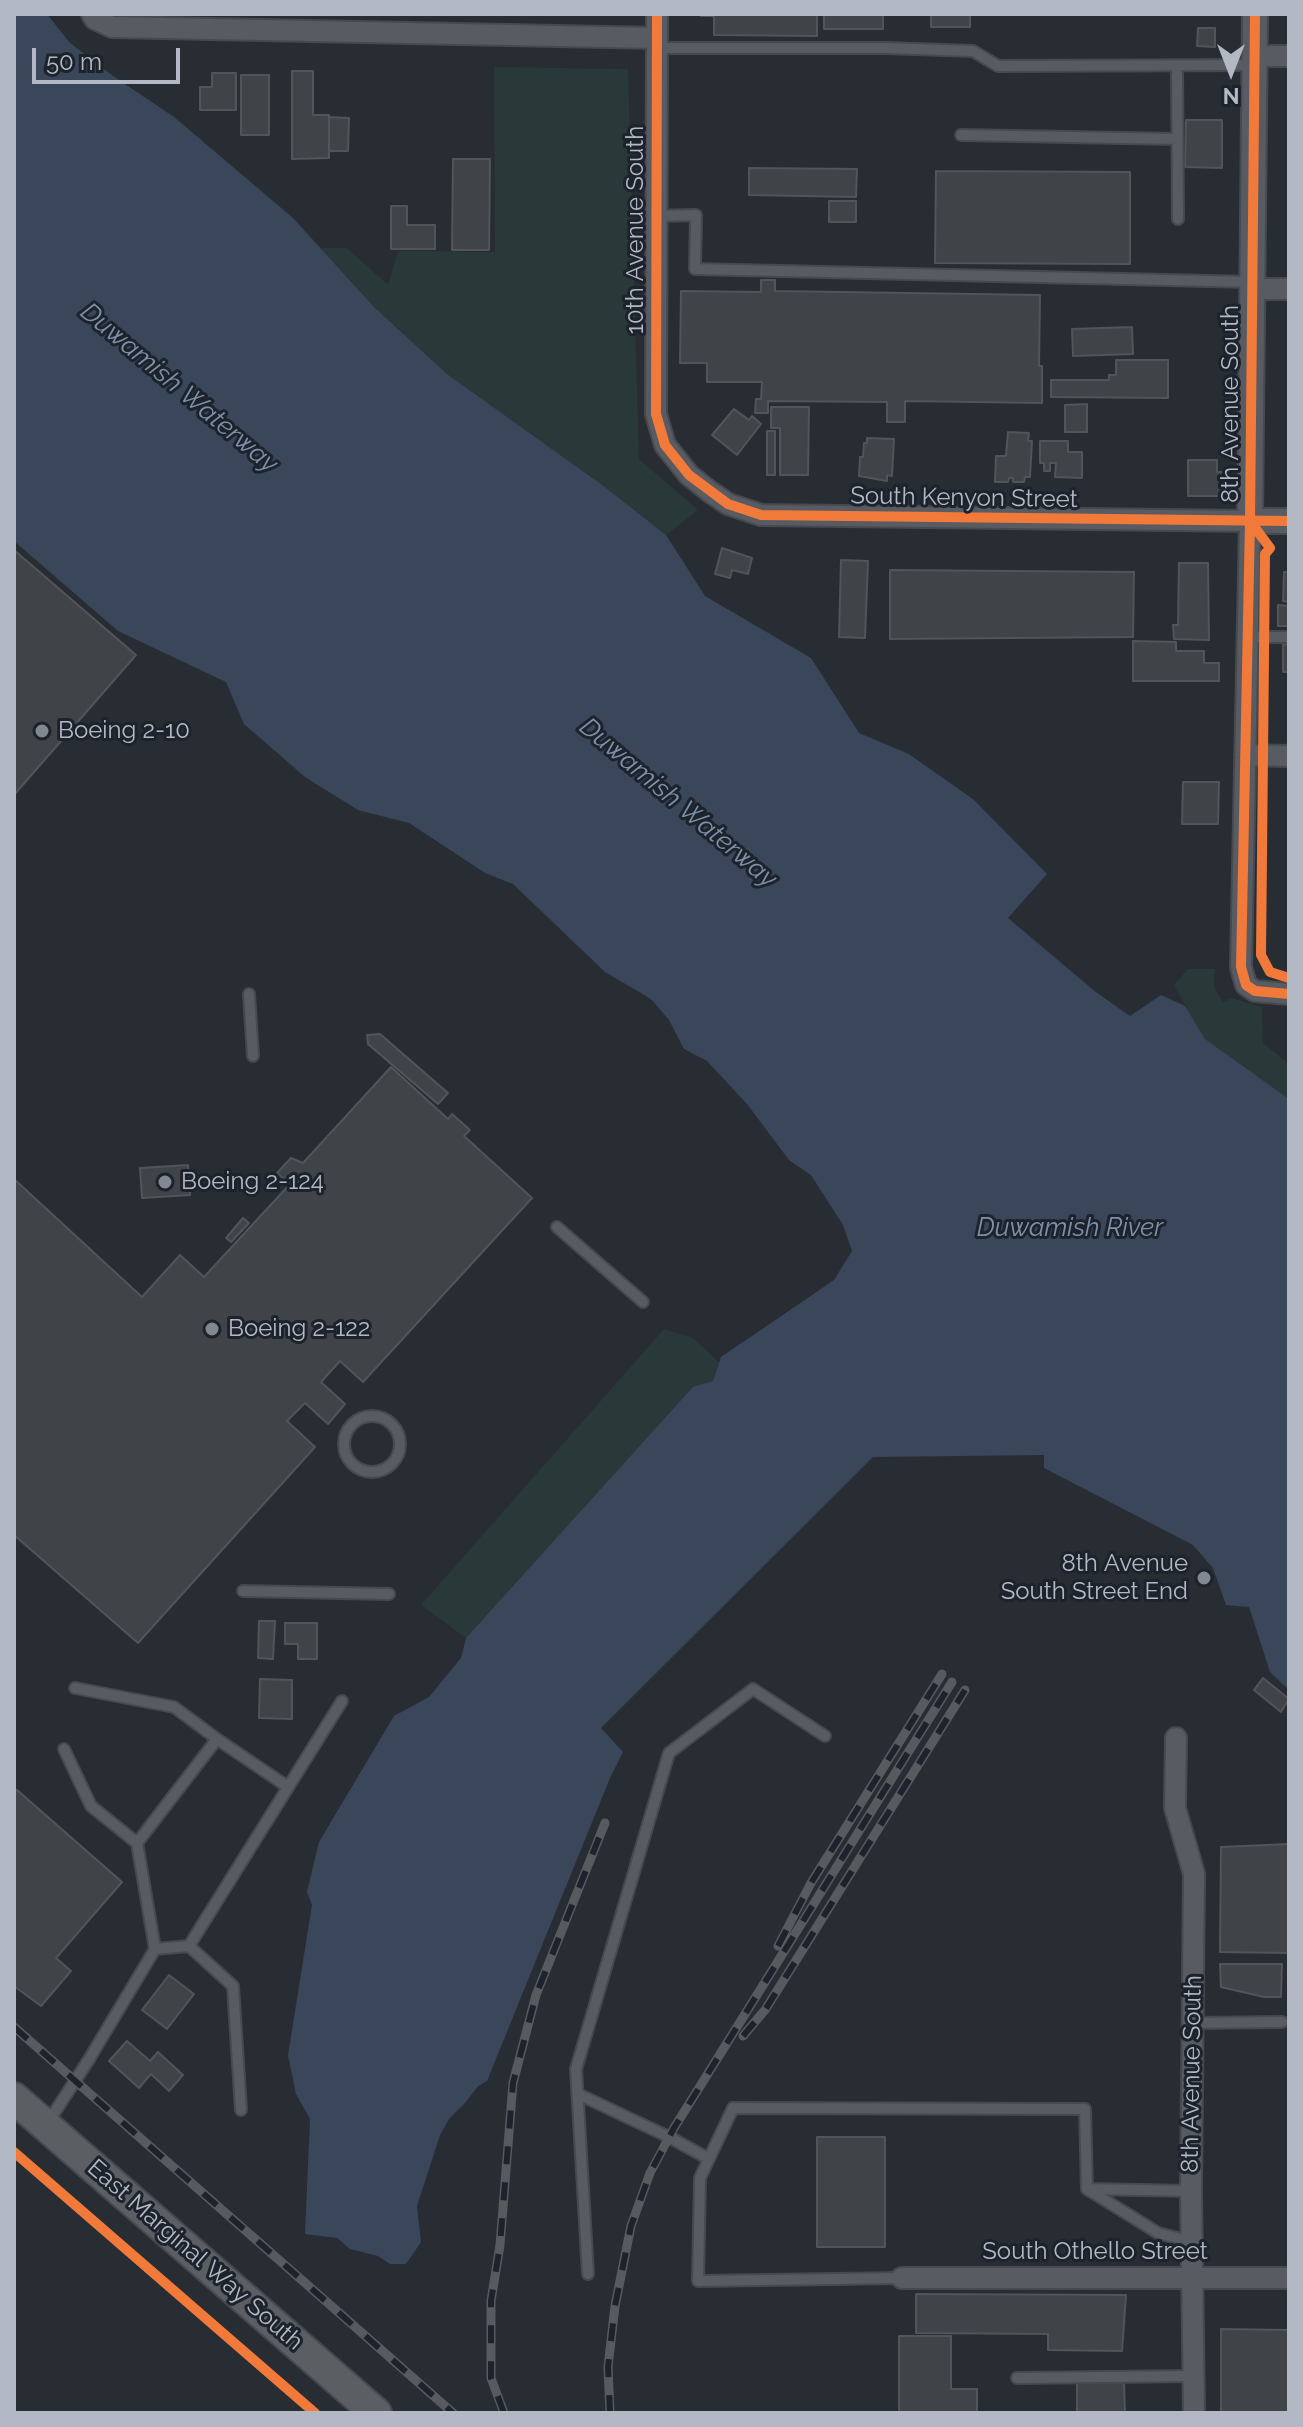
<!DOCTYPE html>
<html>
<head>
<meta charset="utf-8">
<style>
	body { margin:0 }
	#map { position:relative; width:1303px; height:2427px; overflow:hidden; background:#282d33; font-family:Raleway,sans-serif }
	canvas { display:block }
	.frame { position:absolute; inset:0; border:16px solid #b3b9c4; pointer-events:none }
	.north { position:absolute; left:1191px; top:32px; width:80px; height:80px; -webkit-text-stroke:6px #1d232c; paint-order:stroke; rotate:180deg; font-size:22px; font-weight:700; line-height:32px; text-align:center; color:#b3b9c4 }
	.north::after { content:''; display:block; margin:auto; width:28px; height:36px; background:#b3b9c4; clip-path:polygon(50% 0,100% 100%,50% 72%,0 100%) }
	.scale { position:absolute; left:32px; top:48px; width:148px; height:36px; box-sizing:border-box; border:4px solid #b3b9c4; border-top:0; padding-left:10px; font-size:24px; line-height:28px; white-space:nowrap; color:#b3b9c4; -webkit-text-stroke:6px #1d232c; paint-order:stroke }
</style>
</head>
<body>
<div id="map">
<canvas width="1303" height="2427"></canvas>
<div class="frame"></div>
<div class="north">N</div>
<div class="scale">50 m</div>
</div>
<script>
const ctx = document.querySelector('canvas').getContext('2d');
ctx.lineJoin = 'round';
function fill(path, color) { ctx.fillStyle = color; ctx.fill(path, 'evenodd'); }
const poly = rows => new Path2D(rows.map(r => 'M' + r).join(''));
function strokePath(path, color, width, dash) { ctx.strokeStyle = color; ctx.lineWidth = width; ctx.lineCap = dash ? 'butt' : 'round'; ctx.setLineDash(dash || []); ctx.stroke(path); }
function write(font, color, halo, rows, align = 'center') {
  ctx.font = font + ' Raleway,sans-serif'; ctx.lineWidth = 6; ctx.setLineDash([]); ctx.textBaseline = 'middle'; ctx.strokeStyle = halo; ctx.fillStyle = color; for (const [text, x, y, turn = 0] of rows) {
    ctx.save(); ctx.translate(x, y); ctx.rotate((+turn || 0) * Math.PI / 180); ctx.textAlign = isNaN(turn) ? turn : align; if (halo) ctx.strokeText(text, 0, 0); ctx.fillText(text, 0, 0); ctx.restore();
  }
}
const green = poly([
	[494,67,628,69,639,459,698,510,666,535,605,487,447,374,374,307,320,248,347,248,388,285,398,251,495,252],
	[1188,969,1215,969,1214,987,1223,1002,1232,998,1262,1007,1263,1043,1289,1064,1289,1099,1204,1039,1174,985],
	[664,1329,693,1338,719,1362,713,1381,693,1388,466,1638,421,1605]
]);
const water = poly([
	[14,14,47,14,69,42,113,76,174,117,293,218,374,307,447,374,605,487,666,535,705,596,811,658,859,733,909,754,974,800,1047,874,1008,918,1097,993,1130,1016,1161,995,1185,1006,1205,1039,1289,1099,1289,1690,1270,1672,1249,1607,1226,1605,1213,1568,1193,1545,1044,1468,1044,1455,873,1457,601,1728,623,1752,610,1778,487,2081,478,2086,465,2103,449,2119,440,2135,417,2206,421,2242,406,2264,390,2264,378,2256,350,2249,337,2238,305,2234,310,2119,296,2094,288,2055,312,1905,307,1892,319,1842,394,1716,429,1697,461,1658,466,1638,693,1387,713,1381,721,1357,834,1280,852,1251,843,1225,811,1175,789,1160,747,1104,707,1061,684,1049,669,1020,651,999,605,972,513,884,485,873,409,823,358,810,305,777,244,724,226,682,118,631,14,541]
]);
const building = poly([
	[701,14,817,14,817,36,714,35,714,16,701,16,701,14],
	[824,14,883,14,883,29,824,29,824,14],
	[931,14,970,14,970,27,931,27,931,14],
	[1198,28,1215,28,1215,47,1197,46,1198,28],
	[292,71,313,71,313,115,329,115,329,158,292,159,292,71],
	[212,73,236,73,236,110,200,110,200,87,212,87,212,73],
	[241,75,269,75,269,135,241,135,241,75],
	[329,117,349,118,348,151,329,151,329,117],
	[1186,120,1222,120,1222,168,1185,167,1186,120],
	[453,159,490,159,489,250,452,250,453,159],
	[749,168,857,169,856,197,749,195,749,168],
	[936,171,1130,172,1130,264,935,263,936,171],
	[829,201,856,201,856,222,829,222,829,201],
	[391,206,407,206,407,225,435,225,435,249,391,249,391,206],
	[761,280,775,280,775,291,1040,295,1039,366,1042,366,1042,403,905,401,905,422,887,422,887,402,768,401,768,413,755,413,756,399,761,399,762,382,707,382,707,363,680,363,681,291,761,292,761,280],
	[1132,327,1133,354,1073,356,1072,329,1132,327],
	[1116,360,1168,360,1168,398,1051,397,1051,380,1109,380,1109,375,1116,375,1116,360],
	[1087,404,1087,432,1065,432,1065,405,1087,404],
	[771,407,809,407,808,475,780,475,780,428,771,428,771,407],
	[734,409,749,420,752,416,761,424,737,455,712,435,734,409],
	[767,431,775,431,775,475,767,475,767,431],
	[1008,432,1029,433,1028,441,1032,441,1030,477,1025,477,1024,482,1013,482,1013,478,1009,478,1008,482,995,482,996,456,1006,456,1008,432],
	[867,438,894,439,892,476,887,475,887,481,859,476,860,457,863,457,864,443,867,443,867,438],
	[1040,441,1068,441,1068,452,1082,452,1082,478,1055,477,1056,463,1050,463,1050,471,1044,471,1044,463,1040,463,1040,441],
	[1188,460,1217,460,1217,472,1224,472,1224,496,1188,496,1188,460],
	[722,548,752,558,748,574,732,570,730,578,715,574,722,548],
	[14,550,136,655,14,795,14,550],
	[841,560,868,561,865,638,839,637,841,560],
	[1179,563,1208,563,1209,640,1174,639,1173,625,1178,625,1179,563],
	[890,570,1134,572,1133,637,890,639,890,570],
	[1284,572,1289,572,1289,602,1283,601,1284,572],
	[1278,605,1289,606,1289,626,1278,626,1278,605],
	[1133,641,1176,642,1176,651,1204,651,1204,663,1219,663,1219,681,1133,681,1133,641],
	[1283,644,1289,645,1289,672,1283,672,1283,644],
	[1183,782,1219,782,1218,824,1182,824,1183,782],
	[380,1034,448,1093,438,1104,368,1044,367,1035,380,1034],
	[391,1067,448,1119,452,1114,470,1130,464,1136,532,1198,363,1382,340,1361,321,1382,345,1404,328,1424,305,1403,287,1421,315,1447,138,1643,14,1535,14,1179,142,1297,180,1255,204,1277,290,1184,277,1173,291,1158,303,1163,391,1067],
	[188,1165,190,1195,142,1198,140,1168,188,1165],
	[243,1218,249,1223,231,1242,226,1238,243,1218],
	[259,1621,275,1621,273,1659,258,1658,259,1621],
	[285,1623,317,1623,317,1659,298,1659,298,1644,285,1644,285,1623],
	[1263,1678,1289,1699,1281,1712,1254,1690,1263,1678],
	[260,1679,292,1680,292,1719,259,1718,260,1679],
	[17,1790,122,1882,56,1958,71,1971,41,2006,14,1986,14,1793,17,1790],
	[1289,1844,1289,1953,1220,1952,1221,1847,1289,1844],
	[1220,1964,1282,1964,1281,1997,1264,1997,1221,1987,1220,1964],
	[169,1975,194,1994,167,2029,142,2010,169,1975],
	[127,2041,150,2061,158,2052,183,2075,169,2091,151,2074,139,2088,109,2061,127,2041],
	[817,2137,885,2137,885,2247,817,2247,817,2137],
	[916,2294,1126,2295,1122,2351,1048,2350,1048,2334,916,2333,916,2294],
	[1221,2329,1289,2330,1289,2413,1221,2413,1221,2329],
	[899,2336,951,2336,951,2389,977,2389,977,2413,899,2413,899,2336],
	[1077,2383,1124,2383,1125,2413,1077,2413,1077,2383]
]);
const service = poly([
	[657,48,885,48,973,51,998,66,1253,65],
	[1177,66,1178,219],
	[961,135,1177,139],
	[656,216,696,215,695,269,1252,282],
	[1247,637,1289,637],
	[249,994,253,1056],
	[557,1227,643,1302],
	'344 1444a28 28 0 1 1 56 0a28 28 0 1 1-56 0Z',
	[243,1591,389,1594],
	[217,1739,288,1787],
	[64,1749,91,1806,137,1843,217,1739,174,1707,75,1688],
	[137,1843,155,1949],
	[189,1946,233,1986,241,2110],
	[1193,2023,1282,2022],
	[578,2094,669,2137,709,2159],
	[47,2124,88,2061,155,1949,189,1946,342,1701],
	[1087,2189,1158,2233,1192,2242],
	[1089,2189,1191,2191],
	[588,2274,576,2069,669,1753,753,1689,825,1736],
	[902,2278,698,2281,700,2178,733,2108,1085,2109,1087,2189],
	[1017,2378,1193,2376]
]);
const minor = poly([
	[92,14,95,19,112,27,657,38],
	[657,14,656,414,665,445,689,475,709,491,728,504,761,515,1250,521,1241,967,1246,985,1255,991,1289,994],
	[1255,56,1289,56],
	[1252,289,1289,289],
	[1245,755,1289,756],
	[1176,1738,1175,1808,1194,1874,1191,2191,1194,2413],
	[902,2278,1289,2278]
]);
const tertiary = poly([
	[1255,14,1250,521,1289,521]
]);
const primary = poly([
	[14,2098,376,2413]
]);
const rail = poly([
	[778,1946,811,1883,942,1674],
	[14,2027,453,2413],
	[743,2036,765,2010,965,1690],
	[504,2413,491,2378,491,2301,500,2245,513,2083,536,1995,605,1823],
	[610,2413,608,2367,615,2306,631,2226,650,2173,674,2128,952,1682]
]);
const cycleway = poly([
	[657,14,656,414,665,445,689,475,728,504,761,515,1289,521],
	[1255,14,1250,521,1241,967,1246,985,1255,991,1289,994],
	[1250,521,1270,548,1265,554,1261,955,1270,972,1289,978],
	[14,2152,315,2413]
]);
const markers = [
	[42,731,8,"#828891"],
	[165,1182,8,"#828891"],
	[212,1329,8,"#828891"],
	[1204,1578,8,"#828891"]
];
const streetNames = [
	["10th Avenue South",636,230,-90],
	["8th Avenue South",1231,404,-90],
	["South Kenyon Street",964,498,1],
	["8th Avenue South",1192,2074,-89],
	["South Othello Street",1095,2252],
	["East Marginal Way South",195,2255,41]
];
const poiNames = [
	["Boeing 2-10",58,731],
	["Boeing 2-124",181,1182],
	["Boeing 2-122",228,1329],
	["8th Avenue",1188,1564,"right"],
	["South Street End",1188,1592,"right"]
];
const waterNames = [
	["Duwamish Waterway",179,388,40],
	["Duwamish Waterway",678,803,40],
	["Duwamish River",1070,1228]
];
fill(green, '#293839');
fill(water, '#3a475a');
fill(building, '#404449');
strokePath(building, '#50545b', 2);
strokePath(service, '#46494e', 14);
strokePath(minor, '#46494e', 24);
strokePath(tertiary, '#46494e', 28);
strokePath(primary, '#464950', 34);
strokePath(service, '#585b62', 10);
strokePath(minor, '#585b62', 20);
strokePath(tertiary, '#585b62', 24);
strokePath(primary, '#5b5e63', 30);
strokePath(rail, '#575a5e', 9);
strokePath(rail, '#1d232c', 6, [18]);
strokePath(cycleway, '#f17a3a', 10);
for (const [x, y, r, color] of markers) { const dot = new Path2D(); dot.arc(x, y, r, 0, 2 * Math.PI); ctx.fillStyle = color; ctx.fill(dot); strokePath(dot, '#1d232c', 3); }
write('24px', '#b3b9c4', '#1d232c', streetNames);
write('24px', '#b3b9c4', '#1d232c', poiNames, 'left');
write('italic 26px', '#7e90a8', '#1d232c', waterNames);
</script>
</body>
</html>
